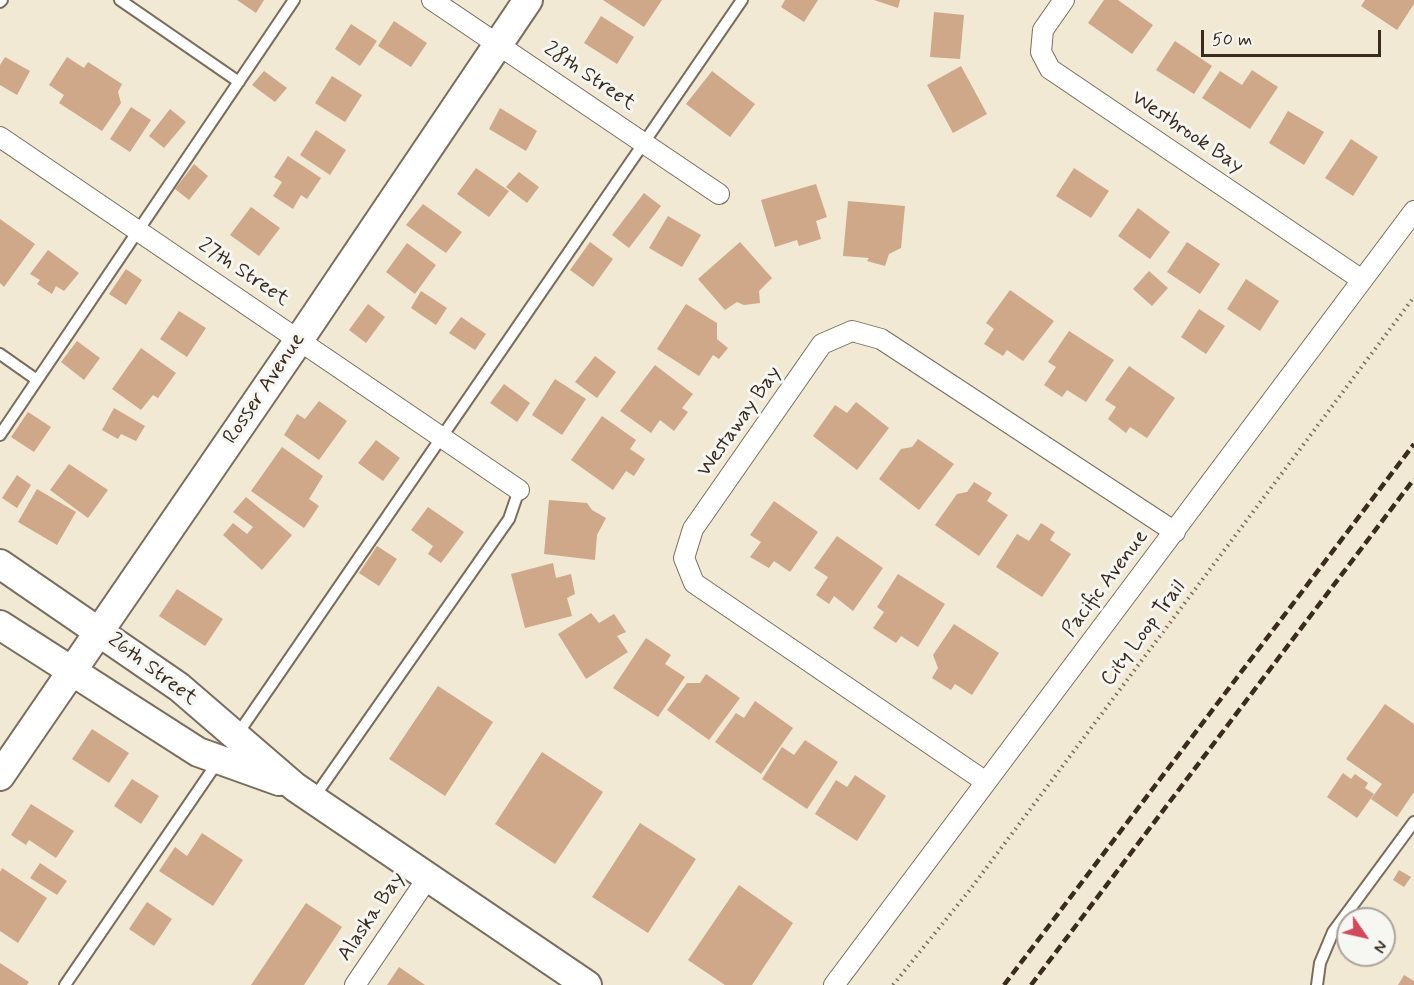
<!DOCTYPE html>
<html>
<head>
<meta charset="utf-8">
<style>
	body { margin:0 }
	#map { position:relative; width:1414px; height:985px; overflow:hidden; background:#f1e9d4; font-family:Mynerve,sans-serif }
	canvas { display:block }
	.north { position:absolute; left:1336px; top:907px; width:60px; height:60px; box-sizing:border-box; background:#f6f6f2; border:2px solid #aba49d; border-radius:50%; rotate:124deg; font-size:16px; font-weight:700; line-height:24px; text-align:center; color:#3b2a1e }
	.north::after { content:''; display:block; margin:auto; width:21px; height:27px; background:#d1495b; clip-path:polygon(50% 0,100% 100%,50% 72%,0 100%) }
	.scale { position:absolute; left:1201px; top:30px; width:180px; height:27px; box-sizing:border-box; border:3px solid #3b2a1e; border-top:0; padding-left:8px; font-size:18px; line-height:21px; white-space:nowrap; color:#3b2a1e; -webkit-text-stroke:4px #f6f6f2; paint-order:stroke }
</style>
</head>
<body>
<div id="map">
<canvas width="1414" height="985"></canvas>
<div class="north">N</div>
<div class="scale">50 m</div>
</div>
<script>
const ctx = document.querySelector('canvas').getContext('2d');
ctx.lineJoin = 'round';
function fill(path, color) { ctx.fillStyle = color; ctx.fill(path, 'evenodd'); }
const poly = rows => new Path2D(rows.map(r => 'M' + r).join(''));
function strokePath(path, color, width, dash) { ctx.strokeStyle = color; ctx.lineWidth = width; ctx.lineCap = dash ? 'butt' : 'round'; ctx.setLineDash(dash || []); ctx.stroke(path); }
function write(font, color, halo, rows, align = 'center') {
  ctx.font = font + ' Mynerve,sans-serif'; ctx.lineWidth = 6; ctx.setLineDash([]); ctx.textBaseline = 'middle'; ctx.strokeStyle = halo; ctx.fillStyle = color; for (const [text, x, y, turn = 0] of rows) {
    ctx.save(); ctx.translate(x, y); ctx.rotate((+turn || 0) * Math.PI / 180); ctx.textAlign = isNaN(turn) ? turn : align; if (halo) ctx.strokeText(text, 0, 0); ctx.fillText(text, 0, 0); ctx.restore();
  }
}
const building = poly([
	[237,0,264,0,256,13],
	[603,0,662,0,644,27],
	[785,0,818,0,804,22,781,7],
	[874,0,900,0,898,8],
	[1104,0,1118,0,1153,25,1132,54,1088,23],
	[1365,0,1414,0,1414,4,1397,30,1361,6],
	[934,12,964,15,960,59,930,57],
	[601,16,634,37,617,64,584,43],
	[394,21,427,43,411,67,378,46],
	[351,24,377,41,360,66,335,49],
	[1175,41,1212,66,1194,94,1156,70],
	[5,57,30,71,17,95,0,85,0,65],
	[67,57,84,68,88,62,122,84,118,92,121,103,102,131,59,103,64,95,49,85],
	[961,66,987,114,953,133,927,85],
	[1252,70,1278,87,1250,129,1202,98,1220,71,1242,85],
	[264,71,287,88,275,102,252,85],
	[712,71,755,104,730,137,686,104],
	[332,76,362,95,345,122,315,103],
	[131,107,151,120,130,152,110,139],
	[500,108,537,131,526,151,489,129],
	[170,109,186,122,164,148,149,136],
	[1288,111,1324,132,1304,165,1269,143],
	[316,130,346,150,330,175,300,155],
	[1351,139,1378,157,1353,196,1325,178],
	[288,156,321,178,307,199,301,195,293,209,273,196,282,182,274,177],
	[194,164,208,176,189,200,175,189],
	[476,168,509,191,489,217,457,194],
	[1074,168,1109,191,1091,218,1056,196],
	[519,172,539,187,527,203,506,187],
	[816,184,827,217,816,221,821,239,799,246,797,240,775,247,761,200],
	[644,193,661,206,629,248,612,235],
	[848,201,905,206,901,248,889,254,885,266,867,261,869,258,843,256],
	[423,204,462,232,446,253,406,225],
	[251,207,280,228,259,256,230,235],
	[1138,208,1170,232,1150,259,1118,236],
	[668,216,701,235,682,267,649,248],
	[0,219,35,244,4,287,0,283],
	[590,242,613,259,593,287,570,270],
	[740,242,772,278,759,291,760,303,744,305,737,302,725,310,698,279],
	[1187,242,1220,264,1200,294,1167,272],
	[407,243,436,265,415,294,386,272],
	[48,250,79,273,64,291,56,286,52,294,37,284,40,280,30,274],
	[126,269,142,280,126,305,109,294],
	[1149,271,1168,288,1152,306,1133,289],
	[1246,279,1279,301,1260,331,1227,309],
	[1010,290,1054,321,1023,361,1007,350,1003,356,984,344,994,329,986,323],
	[421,291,447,308,436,325,411,308],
	[368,304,385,317,366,343,349,330],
	[686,304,717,323,717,339,728,348,719,359,713,355,699,376,657,349],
	[1199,309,1225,326,1206,354,1181,337],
	[179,311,206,328,187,357,160,339],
	[461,317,486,334,475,350,449,333],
	[1069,331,1114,360,1086,402,1067,390,1062,397,1044,385,1056,367,1048,362],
	[77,341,100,358,84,380,61,362],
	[141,348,176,373,158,398,153,395,141,410,112,389],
	[595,356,616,372,597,398,575,382],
	[655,365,693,394,682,408,688,412,674,431,660,420,651,433,620,411],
	[1129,366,1175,398,1147,438,1130,427,1126,433,1108,419,1116,407,1105,400],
	[555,379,586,399,562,435,532,415],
	[504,384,530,403,517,422,490,403],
	[319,401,347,421,319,460,284,435,297,414,305,419],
	[856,402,889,428,857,470,813,436,835,405,847,413],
	[114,408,145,426,136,441,121,434,118,439,102,430],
	[28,412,51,427,34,452,11,437],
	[602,416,636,440,630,449,645,459,634,476,626,471,613,490,571,460],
	[918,439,954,464,919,510,879,479,901,449,912,447],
	[376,440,400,458,383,481,358,463],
	[282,447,323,476,309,499,319,506,304,528,251,491],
	[69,464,108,490,88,518,50,490],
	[17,475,31,485,17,508,2,498],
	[974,482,992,493,987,501,1008,515,979,556,935,525,957,494,967,492],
	[37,489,76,512,57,545,18,522],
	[246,497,292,535,262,570,223,535,233,523,247,534,253,527,233,512],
	[549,500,587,503,592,510,606,518,597,535,595,560,544,554],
	[774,501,818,532,790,572,774,561,769,568,750,557,761,542,750,535],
	[428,507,464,532,441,563,428,554,433,546,411,530],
	[1041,523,1055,532,1050,540,1071,554,1042,597,996,567,1017,534,1029,541],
	[837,536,883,568,853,611,834,596,829,604,816,595,828,577,814,568],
	[377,546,397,559,379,586,359,573],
	[553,563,556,578,571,574,575,594,567,598,572,616,525,628,511,574],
	[898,574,945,604,918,647,901,636,896,643,873,628,884,612,877,607],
	[177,589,223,619,205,646,159,616],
	[591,613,599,623,614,614,626,632,617,636,628,652,586,679,558,634],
	[954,624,999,653,972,695,955,684,951,690,932,678,938,668,933,655],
	[646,638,671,655,665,664,685,677,658,717,613,688],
	[706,674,740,698,709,740,667,710,687,683,700,683],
	[438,686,493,722,445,796,389,759],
	[755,701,793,728,761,774,715,742,736,713,744,718],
	[1385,704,1414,724,1414,792,1397,817,1371,799,1382,784,1346,759],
	[92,729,129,753,109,783,72,759],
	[805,740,838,762,807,809,762,779,782,747,794,755],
	[542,752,603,792,555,864,495,824],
	[1343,773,1351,779,1355,774,1368,783,1365,788,1374,794,1357,818,1327,797],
	[855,775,886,796,857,841,815,814,836,780,847,787],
	[132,779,159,796,141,824,114,806],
	[31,804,74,831,56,858,29,840,26,845,11,835],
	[640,823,696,859,648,933,592,897],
	[202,833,243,860,213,906,159,871,175,847,187,856],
	[40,863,67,881,57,895,30,878],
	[2,868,47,898,18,943,0,931,0,872],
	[1399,870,1411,877,1404,887,1393,880],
	[739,885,793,923,752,985,725,985,688,960],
	[147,902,172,919,154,946,129,929],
	[306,903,342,927,304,985,251,985],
	[0,963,29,982,27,985,0,985],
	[399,967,425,985,387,985],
	[1404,975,1414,981,1414,985,1398,985]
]);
const path = poly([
	[893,985,969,891,1414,297]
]);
const lane = poly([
	[120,0,239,82],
	[0,2,2,0],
	[0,354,37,380],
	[0,435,294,0],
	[237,735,742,0],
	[313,799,509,519,519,490],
	[65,985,219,760],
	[1317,985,1320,963,1333,932,1414,822]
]);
const street = poly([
	[432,0,719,194],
	[1064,0,1043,30,1041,52,1050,69,1362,280],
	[0,137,519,490],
	[986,782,694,583,684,558,693,529,822,344,852,331,881,339,1175,532],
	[355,985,429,876],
	[834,985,1414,211]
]);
const secondary = poly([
	[0,564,179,687,295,787,587,985],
	[0,625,198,752,279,781],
	[0,776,299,340,528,0]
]);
const rail = poly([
	[1004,985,1414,444],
	[1031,985,1414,479]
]);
const streetNames = [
	["28th Street",589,77,34],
	["Westbrook Bay",1187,133,34],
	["27th Street",243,273,34],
	["Rosser Avenue",265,389,-56],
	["Westaway Bay",740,422,-55],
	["Pacific Avenue",1106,584,-53],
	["City Loop Trail",1144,634,-53],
	["26th Street",152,670,37],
	["Alaska Bay",372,917,-56]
];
fill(building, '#cfa789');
strokePath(lane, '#7b6d5e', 14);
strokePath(street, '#7b6d5e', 22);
strokePath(secondary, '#7b6d5e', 32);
strokePath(path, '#7b6d5e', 4, [1.5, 4.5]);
strokePath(lane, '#fff', 10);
strokePath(street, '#fff', 20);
strokePath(secondary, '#fff', 28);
strokePath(rail, '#3b2a1e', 4.5, [9, 4.5]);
write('21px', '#3b2a1e', '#f6f6f2', streetNames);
</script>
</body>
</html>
